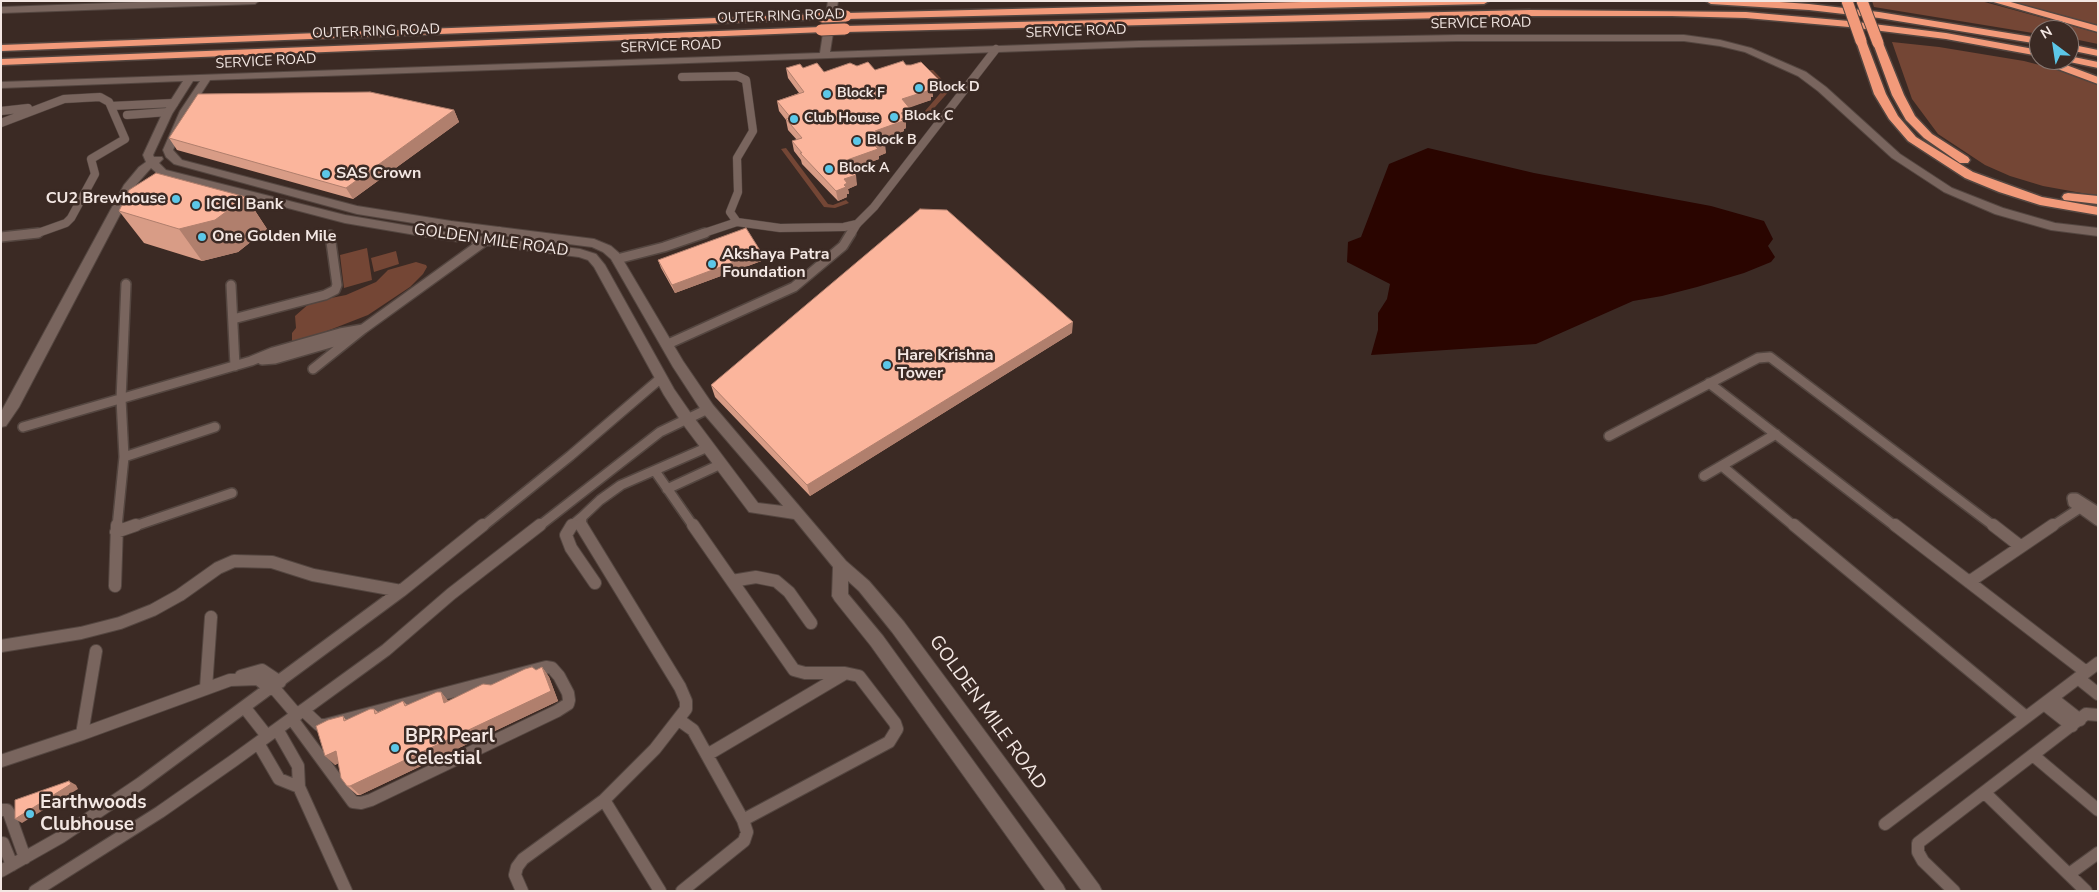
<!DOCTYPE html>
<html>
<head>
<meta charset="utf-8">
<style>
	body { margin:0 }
	#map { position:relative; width:2099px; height:892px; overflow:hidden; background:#3b2a24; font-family:"Nunito Sans",sans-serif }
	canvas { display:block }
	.frame { position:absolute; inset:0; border:2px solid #f3e7e3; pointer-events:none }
	.north { position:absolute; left:2029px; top:20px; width:50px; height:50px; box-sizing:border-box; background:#3b2a24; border:1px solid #857670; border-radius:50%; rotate:329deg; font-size:14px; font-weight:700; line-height:20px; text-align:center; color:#f3e7e3 }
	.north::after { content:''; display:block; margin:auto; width:18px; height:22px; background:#5cc7e8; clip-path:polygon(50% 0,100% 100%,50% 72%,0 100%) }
</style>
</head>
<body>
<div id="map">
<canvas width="2099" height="892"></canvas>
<div class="frame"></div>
<div class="north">N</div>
</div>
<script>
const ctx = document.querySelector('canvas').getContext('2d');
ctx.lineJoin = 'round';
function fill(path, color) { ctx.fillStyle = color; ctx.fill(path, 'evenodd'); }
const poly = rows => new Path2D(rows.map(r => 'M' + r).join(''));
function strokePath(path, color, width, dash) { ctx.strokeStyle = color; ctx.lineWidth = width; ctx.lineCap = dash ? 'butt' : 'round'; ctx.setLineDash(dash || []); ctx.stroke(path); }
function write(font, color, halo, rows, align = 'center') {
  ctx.font = font + ' "Nunito Sans",sans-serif'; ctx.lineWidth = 5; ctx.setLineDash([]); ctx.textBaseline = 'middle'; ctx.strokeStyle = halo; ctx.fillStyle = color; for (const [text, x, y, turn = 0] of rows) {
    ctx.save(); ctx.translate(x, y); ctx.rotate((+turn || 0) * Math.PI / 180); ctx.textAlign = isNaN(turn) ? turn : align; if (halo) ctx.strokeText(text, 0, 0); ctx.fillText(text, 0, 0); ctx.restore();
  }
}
const green = poly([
	[1872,1,1981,1,2098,33,2098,44,2069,38,2069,30,2039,30,2039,34,1874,7],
	[2004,1,2098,1,2098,26],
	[1892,42,1939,47,2024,61,2059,70,2098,84,2098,196,2043,186,2010,176,1985,165,1938,134,1912,99],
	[926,70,933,70,951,89,928,115,925,111,944,89],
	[786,148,828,204,833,205,846,200,849,203,835,208,824,207,781,149],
	[367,248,372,280,344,288,340,255],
	[396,251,399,264,374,272,371,258],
	[416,262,426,265,427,267,423,274,410,287,368,315,309,338,292,341,292,333,296,328,295,316,311,302,346,295,376,282,388,270]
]);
const water = poly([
	[1428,148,1534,173,1711,206,1764,221,1773,239,1768,246,1775,257,1771,262,1744,273,1697,287,1662,296,1633,301,1536,344,1371,355,1378,330,1378,313,1387,299,1390,284,1347,262,1348,242,1361,237,1389,164]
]);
const streetFar2 = poly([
	[682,77,737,76,746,80,753,131,737,158,738,192,730,212,737,222],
	[111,106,174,103],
	[1,111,28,108],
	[127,115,168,112],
	[1,123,64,99,100,97,109,102,125,139,91,159,95,174,71,218,66,223,38,233,27,234],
	[495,234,499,231],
	[701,234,737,222,780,228,844,227,857,224],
	[851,234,857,224,874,207,996,49]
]);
const streetFar1 = poly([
	[1,237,38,233],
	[617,259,664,247,705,233],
	[231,285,235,366],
	[233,319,325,295,335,290,337,285,330,235],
	[668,344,794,287,843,246,851,233],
	[262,360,275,359,334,342,346,336],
	[313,369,363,329,496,233],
	[1709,383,1896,527],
	[23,427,251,361,273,352,340,333,363,329],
	[1609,436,1758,358,1770,357,1995,527],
	[124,457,215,427],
	[1722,466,1795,527],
	[655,471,694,527],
	[1704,476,1776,434],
	[667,489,721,464],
	[2098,512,2076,498,2072,498,2073,503,2098,521],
	[117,527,124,457,121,399,126,284],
	[132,527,232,493],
	[482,527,570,456,661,378],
	[538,527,660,432,708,409],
	[570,527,582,517],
	[581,527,582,517,600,500,621,485,708,447],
	[2051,527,2080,508]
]);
const street = poly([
	[572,525,566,535,571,548,595,583],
	[693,525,794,670,805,673,845,673,859,676,895,723,897,729,889,742,743,820],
	[1794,525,2026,717],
	[1895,525,2086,672],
	[1993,525,2020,546],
	[116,532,136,525],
	[732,581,756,577,776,581,789,592,811,623],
	[1969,582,2053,525],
	[115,586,117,525],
	[1,646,81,633,120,623,153,610,180,595,218,568,234,561,272,562,313,575,401,591],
	[241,676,262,670,280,682],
	[2078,678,2098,694],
	[273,687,297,715],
	[206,688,211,617],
	[2052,698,2080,720],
	[2044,704,2072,726],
	[245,708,267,736],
	[292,719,353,802,361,803,371,800,557,711,568,704,569,700,568,693,559,676,552,668,546,667,325,725,319,725,303,710],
	[679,720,693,730,743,820,747,832,744,841,682,891],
	[277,729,298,766,299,787,346,891],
	[82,734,96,651],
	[258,743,279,779,299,787],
	[707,755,844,674],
	[2034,756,2098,810],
	[1,761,82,734,230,680,258,679,270,689],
	[1985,793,2086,891],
	[604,800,660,891],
	[1,810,7,810,9,813,25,858],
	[1885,824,2098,663],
	[3,843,12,865],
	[1,871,61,837,141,783,401,591,483,525],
	[2069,874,2098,853],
	[35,891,160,812,233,761,386,650,451,594,540,525],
	[522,891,515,875,517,867,523,859,604,800,655,749,686,709,686,701,680,687,581,525],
	[1954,891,1923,861,1918,852,1918,843,2086,714,2098,715]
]);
const secondary = poly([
	[169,1,259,1,255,4,1,13,1,7,169,1],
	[828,1,838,1,830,52,1139,41,1457,35,1684,35,1720,40,1751,48,1806,72,1826,87,1900,154,1952,188,2003,208,2055,223,2098,228,2098,236,2051,230,1995,214,1944,192,1892,158,1818,91,1798,76,1745,52,1720,46,1684,41,1457,41,1139,47,210,80,190,111,173,150,182,160,357,206,451,221,594,239,611,246,619,253,683,361,713,405,846,561,869,581,904,622,1099,885,1102,891,1082,891,892,632,859,591,848,581,848,594,883,636,1063,885,1066,891,1046,891,871,646,835,601,832,596,833,567,794,519,749,512,682,423,664,395,594,267,588,260,579,257,445,240,345,223,158,174,151,168,135,186,19,407,6,426,1,427,1,412,124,185,139,167,146,162,143,155,162,114,183,81,1,88,1,82,820,53,828,1],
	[193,81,200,81,180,111,163,150,166,157,174,164,357,214,451,229,592,247,603,252,611,259,673,367,703,413,783,506,758,503,692,415,674,389,605,265,596,254,580,249,445,232,345,215,166,170,159,163,163,159,162,157,154,157,153,155,172,114,193,81]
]);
const highway = poly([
	[1344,1,1489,1,1484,4,846,19,841,16,846,13,1344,1],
	[1706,1,1765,1,1809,4,1879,12,2039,38,2039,44,1879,18,1809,10,1711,4,1706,1],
	[1990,1,2007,1,2098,26,2098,32,1990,1],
	[1530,10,1746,12,1849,21,1946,33,2039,50,2039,56,1946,39,1849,27,1746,18,1672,16,1530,16,845,32,840,29,845,26,1530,10],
	[822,14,826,15,827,17,826,19,1,51,1,45,822,14],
	[821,27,826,30,825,32,1,65,1,59,821,27],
	[1861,38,1866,41,1886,94,1898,116,1916,137,1973,172,2042,197,2098,207,2098,215,2040,205,1999,192,1965,178,1908,141,1889,119,1874,94,1856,41,1861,38],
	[1878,40,1883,43,1904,95,1915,116,1932,134,1968,157,1970,160,1968,163,1960,163,1924,138,1906,120,1892,95,1873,43,1878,40],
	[2069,44,2098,50,2098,56,2069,50,2069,44],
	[2069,56,2098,62,2098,68,2065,61,2064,60,2069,60,2069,56],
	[2039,58,2039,60,2053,60,2098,77,2098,84,2039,62,2038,60,2039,58],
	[2068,193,2098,196,2098,204,2064,200,2062,197,2064,194,2068,193]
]);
const highwayBridge = poly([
	[1847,1,1861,41],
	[1862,1,1878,43],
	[822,17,846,16],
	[821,30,845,29]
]);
const wall = poly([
	[906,65,938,79,939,89,932,91,933,97,931,97,931,100,909,107,912,120,906,122,906,128,904,129,904,131,882,139,886,153,879,156,879,159,852,169,857,185,848,189,849,194,847,194,847,197,838,201,802,164,801,160,794,151,792,141,797,140,788,130,786,120,779,111,777,101,799,93,788,78,786,68,803,68,824,72,857,66,875,70],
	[454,110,459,122,353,199,177,150,169,138],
	[246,197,267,229,238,252,202,261,144,243,119,211],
	[658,260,764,260,675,293,661,268],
	[1072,333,810,496,715,397,711,385],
	[542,667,549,677,558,701,360,795,357,795,347,786,338,763,335,765,343,716,346,720,374,709,378,712,403,701,407,705,441,692,448,701,491,685,536,670]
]);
const shadedWall = poly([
	[938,79,939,89,932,91,933,97,931,97,931,100,903,110,902,99,928,82],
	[454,110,459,122,353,199,346,188],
	[911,110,912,120,906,122,906,128,904,129,904,131,876,142,875,131,901,113],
	[885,143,886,153,879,156,879,159,852,169,853,175,850,176,847,160,875,146],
	[856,175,857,185,848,189,849,194,847,194,847,197,838,201,836,191,844,179],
	[246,197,267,229,238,252,202,261,179,229],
	[761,252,764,260,675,293,672,285],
	[1073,322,1072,333,810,496,807,485],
	[542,667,549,677,558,701,360,795,350,786],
	[441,692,449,702,444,703],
	[336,751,346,760,335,765,325,756],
	[69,781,76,785,78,789,22,823,15,819]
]);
const building = poly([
	[903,61,906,65,911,65,921,62,938,79,928,82,932,86,928,88,930,90,902,99,911,110,901,113,905,118,901,119,903,121,875,131,885,143,875,146,878,149,847,160,851,165,848,166,856,175,844,179,847,183,844,185,846,187,836,191,800,153,802,153,792,141,802,138,786,119,791,118,777,101,804,92,786,68,800,64,803,68,817,63,824,72,850,63,857,66,868,62,875,70,903,61],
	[370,92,454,110,346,188,169,138,198,94,370,92],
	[156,173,246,197,215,220,179,229,119,211,129,190,156,173],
	[920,209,947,210,1073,322,807,485,711,385,920,209],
	[746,228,761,252,672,285,658,260,746,228],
	[532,667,536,670,542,667,551,691,350,786,347,786,341,778,336,751,325,756,316,726,328,720,343,716,344,721,370,709,374,709,375,714,403,701,405,706,437,692,441,692,444,703,483,684,491,685,525,669,532,667],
	[69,781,71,784,15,819,15,800,69,781]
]);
const markers = [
	[919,88,5,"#5cc7e8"],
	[827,94,5,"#5cc7e8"],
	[894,117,5,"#5cc7e8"],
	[794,119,5,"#5cc7e8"],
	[857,141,5,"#5cc7e8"],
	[829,169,5,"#5cc7e8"],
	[326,174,5,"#5cc7e8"],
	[176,199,5,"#5cc7e8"],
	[196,205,5,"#5cc7e8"],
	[202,237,5,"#5cc7e8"],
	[712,264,5,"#5cc7e8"],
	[887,365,5,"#5cc7e8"],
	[395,748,5,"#5cc7e8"],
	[30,814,5,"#5cc7e8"]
];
const farStreetnames = [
	["OUTER RING ROAD",781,17,-2],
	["SERVICE ROAD",1481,24,-1],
	["OUTER RING ROAD",376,32,-2],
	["SERVICE ROAD",1076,32,-2],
	["SERVICE ROAD",671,47,-2],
	["SERVICE ROAD",266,62,-3]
];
const farPoinames = [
	["Block D",929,88],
	["Block F",837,94],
	["Block C",904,117],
	["Club House",804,119],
	["Block B",867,141],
	["Block A",839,169]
];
const poiNames = [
	["SAS Crown",336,174],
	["CU2 Brewhouse",166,199,"right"],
	["ICICI Bank",206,205],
	["One Golden Mile",212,237],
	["Akshaya Patra",722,255],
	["Foundation",722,273],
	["Hare Krishna",897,356],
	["Tower",897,374]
];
const streetNames = [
	["GOLDEN MILE ROAD",491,241,8]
];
const nearStreetnames = [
	["GOLDEN MILE ROAD",987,713,54]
];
const nearPoinames = [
	["BPR Pearl",405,737],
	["Celestial",405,759],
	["Earthwoods",40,803],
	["Clubhouse",40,825]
];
fill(green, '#744635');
fill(water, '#2a0500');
strokePath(streetFar2, '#544640', 9);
strokePath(streetFar1, '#544640', 12);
strokePath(street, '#544640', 14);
strokePath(secondary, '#544640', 2);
strokePath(highway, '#544640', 3);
strokePath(streetFar2, '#79655e', 8);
strokePath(streetFar1, '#79655e', 9);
strokePath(street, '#79655e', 12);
fill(secondary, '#79655e');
fill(highway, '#f29a7a');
strokePath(highwayBridge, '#544640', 13, []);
strokePath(highwayBridge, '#f29a7a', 11);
fill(wall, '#d89c86');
fill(shadedWall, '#b07f6d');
fill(building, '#fbb59c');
strokePath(building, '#b07f6d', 1);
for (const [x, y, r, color] of markers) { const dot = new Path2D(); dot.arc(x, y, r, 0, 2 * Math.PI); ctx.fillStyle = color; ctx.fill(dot); strokePath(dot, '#3b2a24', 2); }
write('14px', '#f3e7e3', '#3b2a24', farStreetnames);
write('bold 14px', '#f3e7e3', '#3b2a24', farPoinames, 'left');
write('bold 16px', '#f3e7e3', '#3b2a24', poiNames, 'left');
write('16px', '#f3e7e3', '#3b2a24', streetNames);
write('19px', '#f3e7e3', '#3b2a24', nearStreetnames);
write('bold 19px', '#f3e7e3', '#3b2a24', nearPoinames, 'left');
</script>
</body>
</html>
